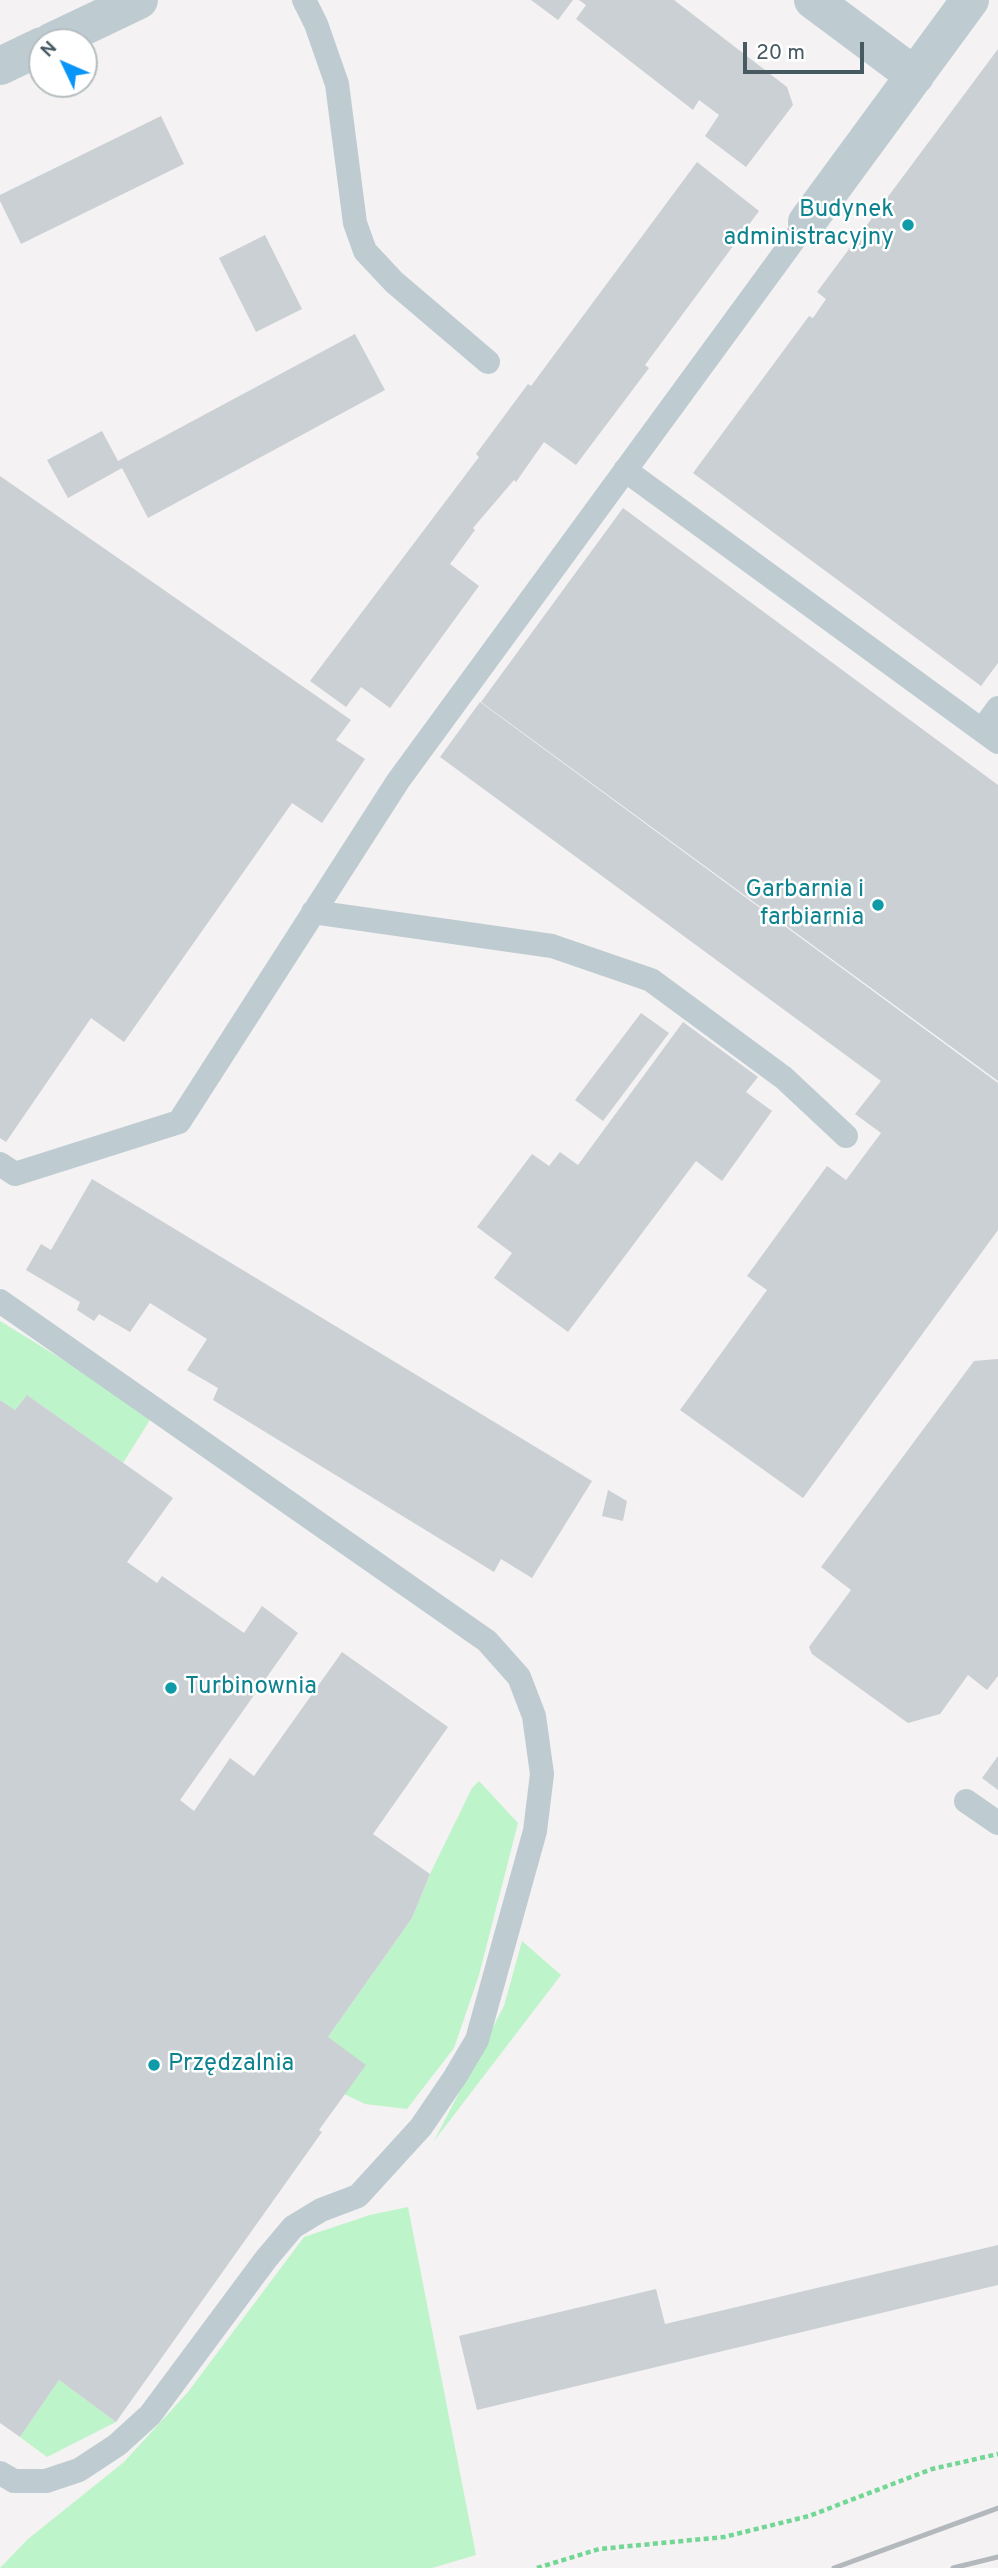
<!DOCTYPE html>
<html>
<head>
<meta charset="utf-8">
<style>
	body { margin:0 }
	#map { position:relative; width:998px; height:2568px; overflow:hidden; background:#f4f2f2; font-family:Overpass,sans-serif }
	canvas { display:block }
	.north { position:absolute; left:28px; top:28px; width:70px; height:70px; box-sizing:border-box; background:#fff; border:2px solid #b5bdc0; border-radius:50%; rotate:314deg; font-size:19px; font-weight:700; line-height:28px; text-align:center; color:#475961 }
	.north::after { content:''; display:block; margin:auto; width:24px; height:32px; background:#0995f7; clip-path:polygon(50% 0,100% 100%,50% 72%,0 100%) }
	.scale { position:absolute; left:743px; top:42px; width:121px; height:32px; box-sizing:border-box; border:4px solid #475961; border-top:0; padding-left:9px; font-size:21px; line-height:24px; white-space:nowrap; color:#475961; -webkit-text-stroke:5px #fff; paint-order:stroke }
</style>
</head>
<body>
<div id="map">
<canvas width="998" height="2568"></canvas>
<div class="north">N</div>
<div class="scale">20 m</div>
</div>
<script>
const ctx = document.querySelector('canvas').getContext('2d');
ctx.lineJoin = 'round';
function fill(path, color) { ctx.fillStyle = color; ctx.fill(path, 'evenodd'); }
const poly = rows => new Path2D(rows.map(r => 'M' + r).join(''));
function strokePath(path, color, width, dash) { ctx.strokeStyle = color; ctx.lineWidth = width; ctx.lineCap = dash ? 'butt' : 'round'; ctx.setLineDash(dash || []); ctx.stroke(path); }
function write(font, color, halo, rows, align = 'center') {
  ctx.font = font + ' Overpass,sans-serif'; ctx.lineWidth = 5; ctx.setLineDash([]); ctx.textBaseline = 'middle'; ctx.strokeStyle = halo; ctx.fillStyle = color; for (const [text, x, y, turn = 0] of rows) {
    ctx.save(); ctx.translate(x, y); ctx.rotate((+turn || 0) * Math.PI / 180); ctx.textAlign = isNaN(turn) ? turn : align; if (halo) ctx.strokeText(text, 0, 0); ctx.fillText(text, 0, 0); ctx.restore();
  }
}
const green = poly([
	[0,1321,153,1415,123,1463,27,1395,15,1410,0,1400],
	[479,1781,518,1823,479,1975,454,2048,407,2109,365,2104,344,2094,328,2037,412,1918,430,1874,472,1788],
	[522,1941,561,1975,434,2141,504,2006],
	[408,2207,476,2555,432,2568,0,2568,28,2539,124,2462,188,2392,304,2237,370,2215],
	[59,2380,116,2422,47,2457,20,2437]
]);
const building = poly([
	[531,0,573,0,558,20],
	[579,0,674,0,787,87,793,105,746,167,705,136,719,115,699,100,693,110,576,19,586,5],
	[998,49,998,663,981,686,693,473,809,316,813,318,826,299,817,292],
	[161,116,184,164,21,244,0,201,0,195],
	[697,162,759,211,645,365,649,368,576,465,544,442,516,482,514,480,473,528,475,530,450,564,479,586,390,708,361,687,346,707,310,681,479,457,476,454,528,384,531,386],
	[265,235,302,309,256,332,219,258],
	[355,334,385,390,148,518,122,468,68,498,47,460,102,431,118,461],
	[0,476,351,720,336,740,365,759,322,823,292,803,124,1042,91,1018,6,1142,0,1138],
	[623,508,998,785,998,1081,481,702],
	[480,702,998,1083,998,1230,803,1498,680,1410,767,1290,747,1276,827,1166,846,1180,881,1133,855,1114,881,1081,440,757],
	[641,1013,669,1033,603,1121,575,1100],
	[683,1022,758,1077,746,1092,772,1111,722,1181,696,1161,568,1332,494,1278,512,1253,477,1227,532,1154,549,1166,560,1152,578,1165],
	[92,1179,592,1481,532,1578,501,1559,494,1572,213,1400,218,1388,187,1370,207,1339,150,1303,130,1332,99,1314,94,1321,77,1310,80,1302,26,1270,41,1244,51,1250],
	[998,1359,998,1676,987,1690,968,1675,940,1714,908,1723,812,1654,809,1647,851,1590,821,1567,974,1361],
	[27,1395,173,1498,127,1562,157,1583,162,1576,244,1633,262,1606,298,1633,180,1800,194,1811,230,1758,254,1776,342,1652,448,1727,373,1834,430,1874,412,1918,328,2037,366,2065,319,2130,322,2132,116,2422,59,2380,20,2437,0,2423,0,1400,15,1410],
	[608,1490,627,1501,623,1521,602,1516],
	[998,1756,998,1790,982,1778],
	[998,2245,998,2285,477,2410,459,2336,656,2289,665,2324]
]);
const path = poly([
	[537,2568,599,2549,724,2537,809,2516,932,2469,998,2454]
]);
const lane = poly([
	[304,0,316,24,337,84,355,223,365,251,394,282,488,362],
	[625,470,998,742],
	[982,730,998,708],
	[313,912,552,946,651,980,784,1078,846,1136],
	[0,1164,15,1174,179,1122,398,781,807,222],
	[0,1301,487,1641,519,1677,534,1716,542,1774,535,1831,477,2040,455,2077,421,2127,358,2196,321,2210,293,2227,266,2259,150,2415,117,2445,79,2470,46,2481,14,2481,0,2473],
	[966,1801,998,1823]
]);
const street = poly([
	[813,0,915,76],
	[51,42,139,0],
	[0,66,42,46],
	[807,222,970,0]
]);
const rail = poly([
	[834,2568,998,2508],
	[953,2568,998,2557]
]);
const markers = [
	[908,225,7,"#0f9aa8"],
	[878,905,7,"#0f9aa8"],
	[171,1688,7,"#0f9aa8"],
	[154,2065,7,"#0f9aa8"]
];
const cultureNames = [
	["Budynek",894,211],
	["administracyjny",894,239],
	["Garbarnia i",864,891],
	["farbiarnia",864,919],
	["Turbinownia",185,1688,"left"],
	["Przędzalnia",168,2065,"left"]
];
fill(green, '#bef4ca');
fill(building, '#cbd0d4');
strokePath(path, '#72d695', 4.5, [5, 3.5]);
strokePath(lane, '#beccd2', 24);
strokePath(street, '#beccd2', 38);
strokePath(rail, '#b3b8bd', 5);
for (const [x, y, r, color] of markers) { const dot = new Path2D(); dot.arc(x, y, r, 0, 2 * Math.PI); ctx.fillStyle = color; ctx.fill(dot); strokePath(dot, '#fff', 2.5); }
write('24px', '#0d838f', '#fff', cultureNames, 'right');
</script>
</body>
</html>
